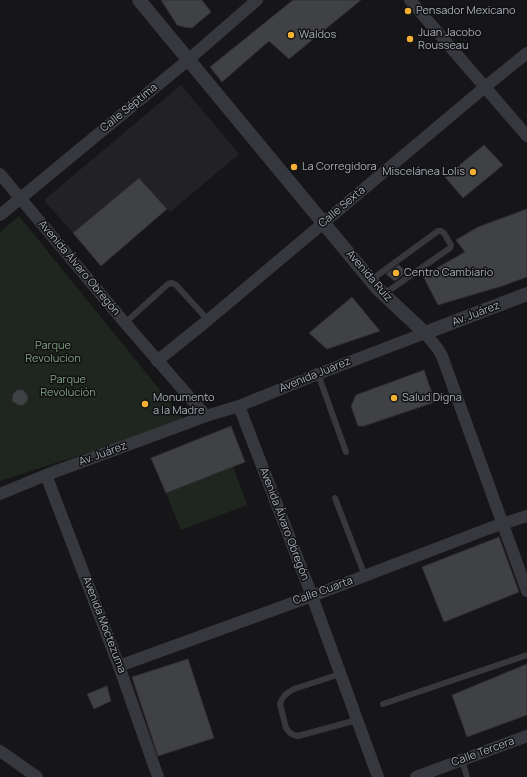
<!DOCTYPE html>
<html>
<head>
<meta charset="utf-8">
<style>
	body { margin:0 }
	canvas { display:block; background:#161618 }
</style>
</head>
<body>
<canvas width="527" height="777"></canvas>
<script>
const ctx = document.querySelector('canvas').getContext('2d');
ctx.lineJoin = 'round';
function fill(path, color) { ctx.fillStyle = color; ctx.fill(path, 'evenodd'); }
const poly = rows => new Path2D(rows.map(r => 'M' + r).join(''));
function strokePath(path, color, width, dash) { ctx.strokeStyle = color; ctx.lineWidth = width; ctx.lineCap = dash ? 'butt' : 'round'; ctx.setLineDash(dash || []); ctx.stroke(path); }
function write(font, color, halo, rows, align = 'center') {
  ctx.font = font + ' Manrope,sans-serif'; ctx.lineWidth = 3; ctx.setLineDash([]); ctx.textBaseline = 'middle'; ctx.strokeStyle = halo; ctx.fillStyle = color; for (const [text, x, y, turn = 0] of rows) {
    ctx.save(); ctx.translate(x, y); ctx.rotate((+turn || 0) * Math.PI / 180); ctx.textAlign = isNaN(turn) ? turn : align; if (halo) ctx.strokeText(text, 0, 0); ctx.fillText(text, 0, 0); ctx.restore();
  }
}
const built = poly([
	[181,85,239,154,170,212,139,178,73,233,44,200]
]);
const green = poly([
	[19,216,185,421,0,481,0,232],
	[233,466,247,505,181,530,166,493]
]);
const building = poly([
	[161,0,202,0,211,12,192,28,184,27,177,25,161,0],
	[293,0,361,0,289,59,269,41,222,82,210,67,293,0],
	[484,145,503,165,463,198,445,177,484,145],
	[139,178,167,209,101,266,73,233,139,178],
	[527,209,527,277,502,286,438,305,423,276,465,252,456,240,478,227,527,209],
	[399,265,406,272,395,281,386,274,399,265],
	[352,297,380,331,327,349,309,333,352,297],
	[424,370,435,402,364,426,358,426,351,406,356,395,424,370],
	[17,390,23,390,28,396,27,401,23,405,18,405,12,401,13,394,17,390],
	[231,426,245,462,166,493,151,458,231,426],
	[499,537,519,592,444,622,422,567,499,537],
	[188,659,214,738,158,756,132,677,188,659],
	[527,664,527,715,467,737,452,695,527,664],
	[107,686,111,701,94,709,87,694,107,686]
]);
const service = poly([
	[371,280,438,231,441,231,444,233,451,245,450,248,384,294],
	[125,323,168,284,172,283,176,285,208,320],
	[318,374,346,452],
	[335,498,365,576],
	[340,674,294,689,289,692,285,695,282,699,280,704,286,728,290,733,294,735,298,736,357,720],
	[383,704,527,655],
	[462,760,467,777]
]);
const minor = poly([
	[410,0,527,136],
	[0,174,125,323,206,416],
	[0,215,188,60,257,0],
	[157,361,208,320,485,87,527,53],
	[239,406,312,596,378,777],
	[46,475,119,666,158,777],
	[0,494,46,475,206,416,239,406,318,374,425,333,438,349,442,356,527,591],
	[119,666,312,596,490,528,527,516],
	[0,751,37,777],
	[416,777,527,736]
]);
const tertiary = poly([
	[139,0,378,289,425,333,527,294]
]);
const markers = [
	[408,11,4,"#f2b134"],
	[291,35,4,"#f2b134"],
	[410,39,4,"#f2b134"],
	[294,167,4,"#f2b134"],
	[473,172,4,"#f2b134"],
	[396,273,4,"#f2b134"],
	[394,398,4,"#f2b134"],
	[145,404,4,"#f2b134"]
];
const poiNames = [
	["Pensador Mexicano",416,11],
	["Juan Jacobo",418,33],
	["Rousseau",418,46],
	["Waldos",299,35],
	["La Corregidora",302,167],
	["Miscelánea Lolis",465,172,"right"],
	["Centro Cambiario",404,273],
	["Monumento",153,398],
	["a la Madre",153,411],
	["Salud Digna",402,398]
];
const streetNames = [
	["Calle Séptima",129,108,-39],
	["Calle Sexta",342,207,-40],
	["Avenida Álvaro Obregón",79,268,50],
	["Avenida Ruíz",369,276,49],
	["Av. Juárez",476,314,-21],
	["Avenida Juárez",315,375,-22],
	["Av. Juárez",103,454,-20],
	["Avenida Álvaro Obregón",284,524,69],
	["Calle Cuarta",323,591,-20],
	["Avenida Moctezuma",104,625,69],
	["Calle Tercera",483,752,-20]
];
const parkNames = [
	["Parque",53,346],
	["Revolucion",53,359],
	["Parque",68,380],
	["Revolución",68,393]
];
fill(built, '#222225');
fill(green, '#1e261f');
fill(building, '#404145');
strokePath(building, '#303034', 1);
strokePath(service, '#37383d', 6);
strokePath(minor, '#37383d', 12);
strokePath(tertiary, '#37383d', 14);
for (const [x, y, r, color] of markers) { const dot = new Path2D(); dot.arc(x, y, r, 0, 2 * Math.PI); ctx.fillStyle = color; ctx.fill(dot); strokePath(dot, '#111113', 1.5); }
write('11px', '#a8adb8', '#111113', poiNames, 'left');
write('11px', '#a8adb8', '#111113', streetNames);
write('11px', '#7fa381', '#111113', parkNames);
</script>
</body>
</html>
